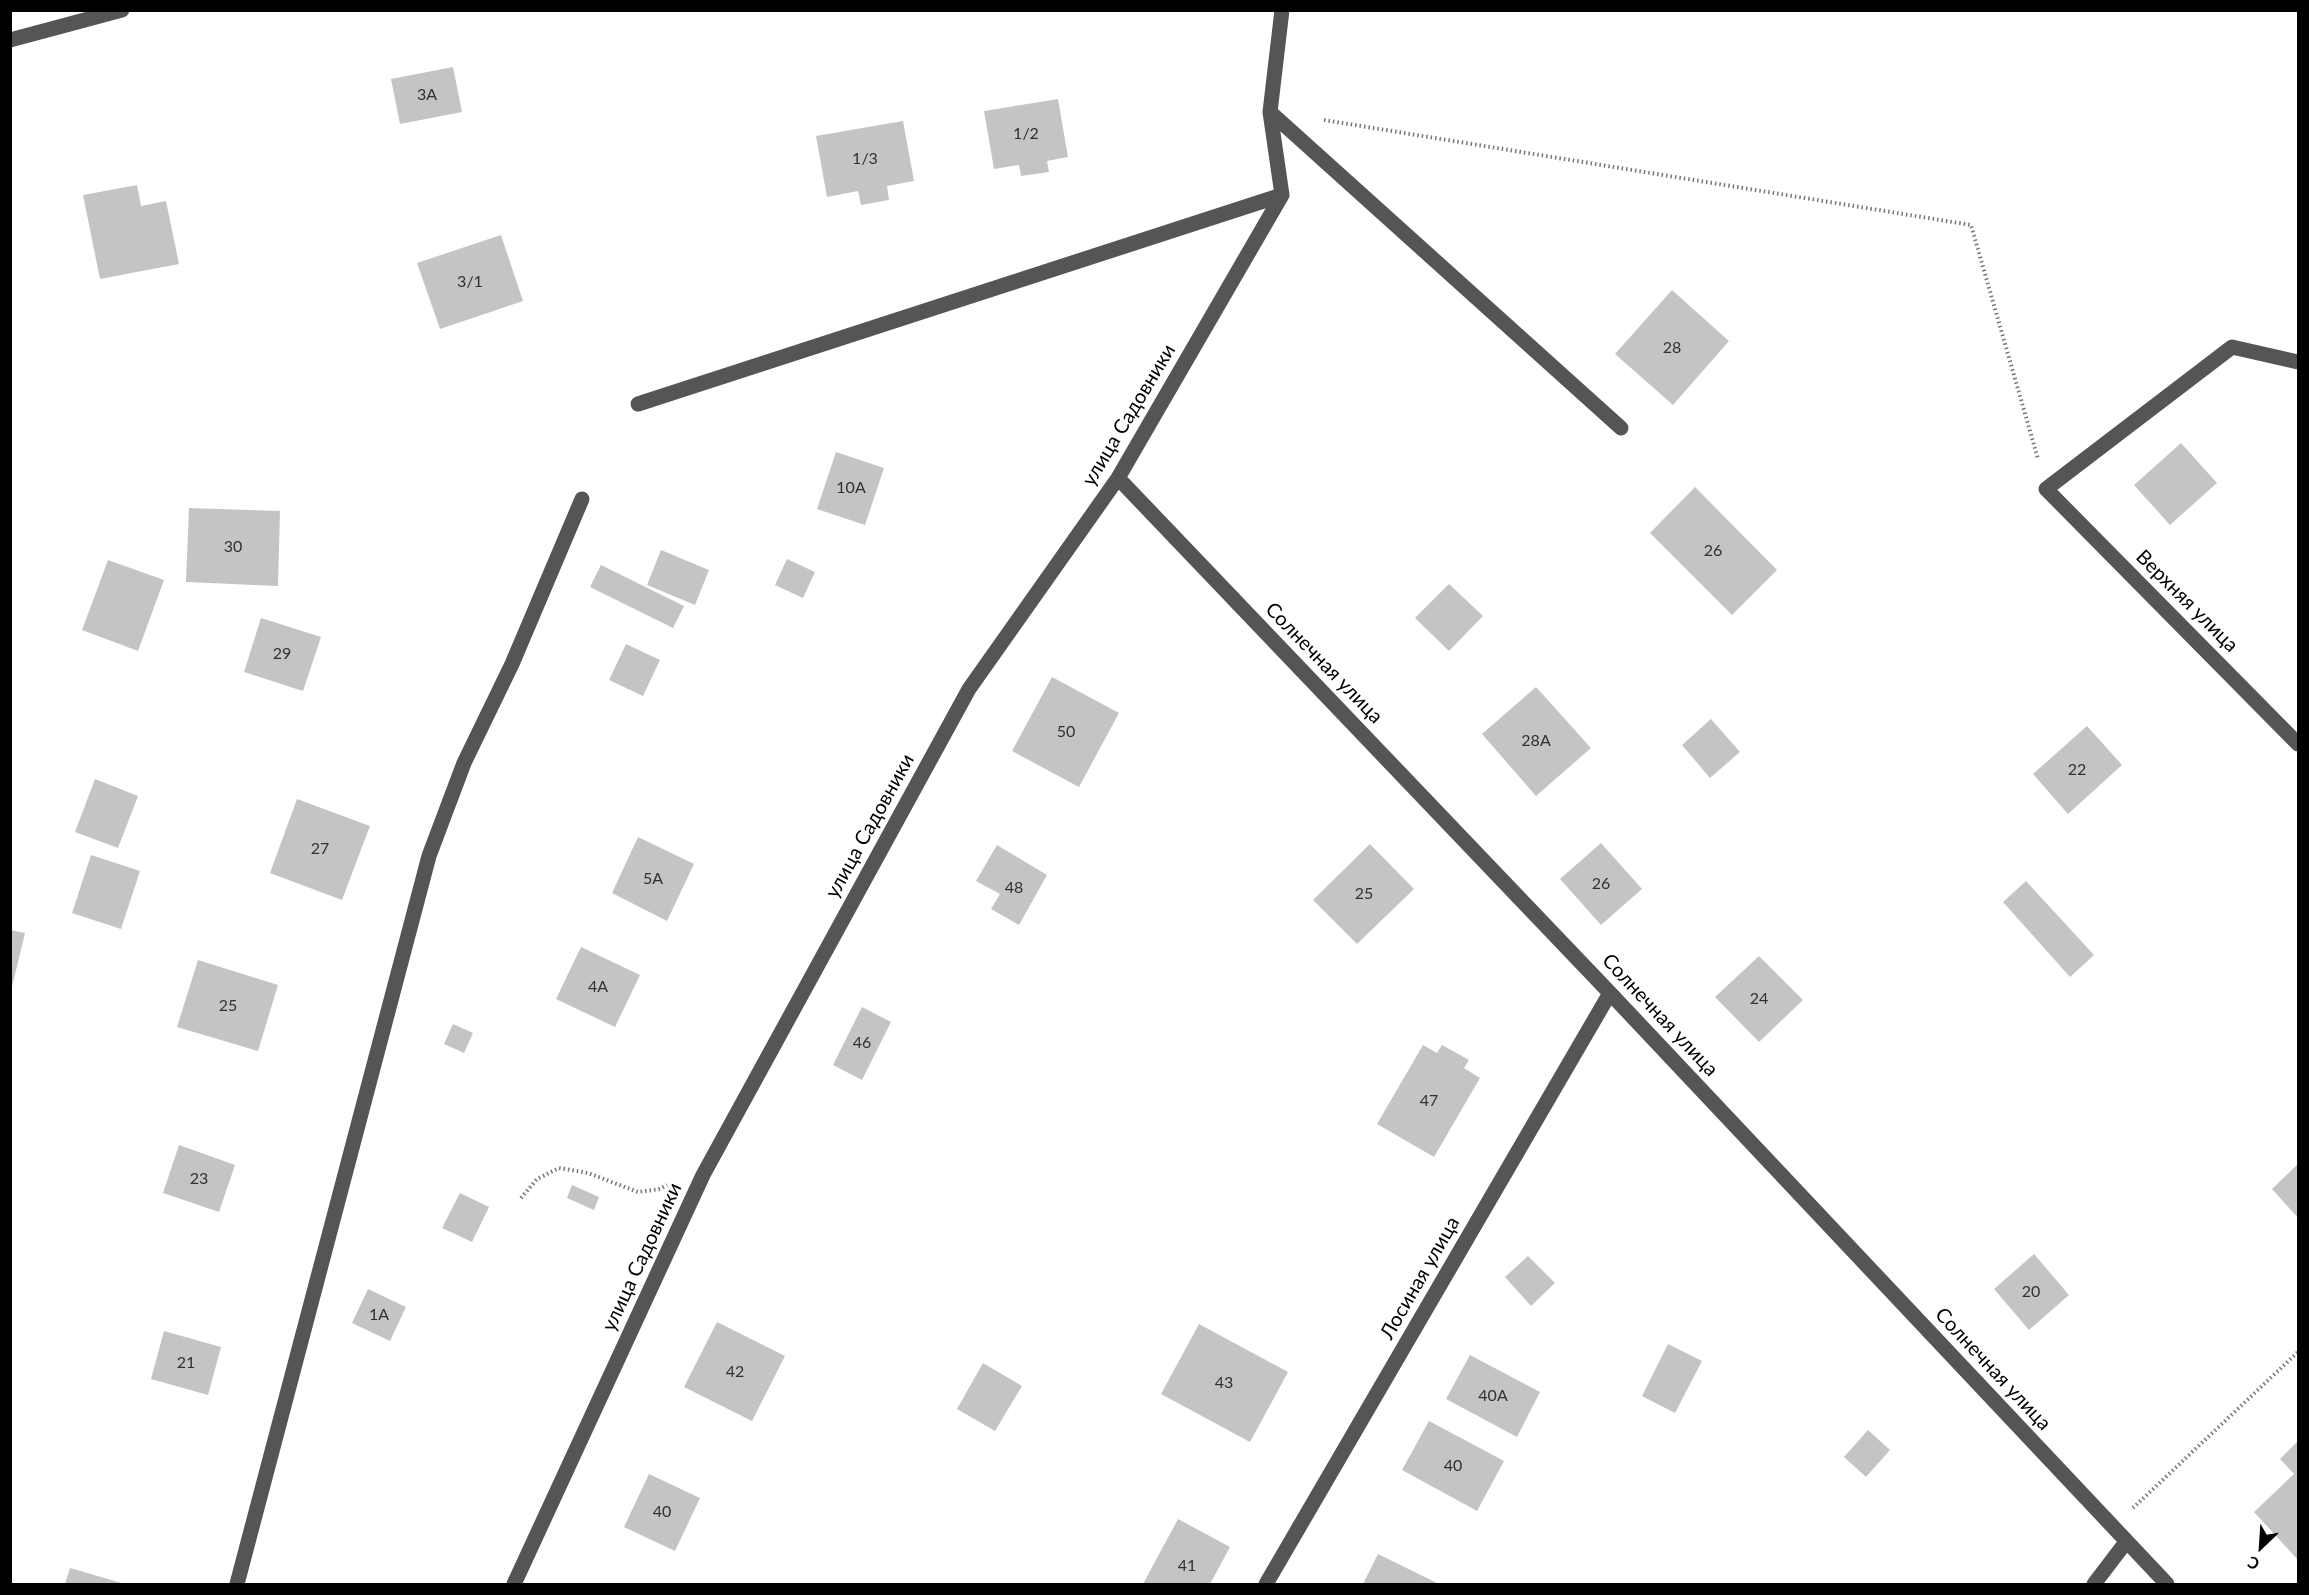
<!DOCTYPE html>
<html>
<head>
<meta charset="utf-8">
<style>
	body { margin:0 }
	#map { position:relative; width:2309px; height:1595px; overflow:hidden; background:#fff; font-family:Lato,sans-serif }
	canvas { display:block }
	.frame { position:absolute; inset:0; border:12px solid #000; pointer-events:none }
	.north { position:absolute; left:2231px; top:1517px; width:60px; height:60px; -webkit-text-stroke:4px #fff; paint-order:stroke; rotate:205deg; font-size:16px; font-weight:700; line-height:24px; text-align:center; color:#000 }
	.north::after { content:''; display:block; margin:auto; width:21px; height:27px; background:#000; clip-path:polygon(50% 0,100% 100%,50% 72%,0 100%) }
</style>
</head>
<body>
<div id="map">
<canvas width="2309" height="1595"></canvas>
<div class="frame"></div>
<div class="north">С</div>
</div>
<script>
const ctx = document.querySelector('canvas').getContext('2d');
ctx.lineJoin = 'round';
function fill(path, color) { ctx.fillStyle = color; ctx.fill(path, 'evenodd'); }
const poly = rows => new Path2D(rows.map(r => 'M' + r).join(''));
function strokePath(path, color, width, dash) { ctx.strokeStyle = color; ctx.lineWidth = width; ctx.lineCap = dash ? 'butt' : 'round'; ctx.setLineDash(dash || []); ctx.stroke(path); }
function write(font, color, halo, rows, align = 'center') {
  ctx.font = font + ' Lato,sans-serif'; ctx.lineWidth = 5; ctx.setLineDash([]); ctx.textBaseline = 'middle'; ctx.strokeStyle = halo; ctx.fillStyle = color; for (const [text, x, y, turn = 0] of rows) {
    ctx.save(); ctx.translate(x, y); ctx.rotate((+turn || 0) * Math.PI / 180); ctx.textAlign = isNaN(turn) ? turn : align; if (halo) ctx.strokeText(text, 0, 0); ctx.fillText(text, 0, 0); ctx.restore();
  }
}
const building = poly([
	[453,67,462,112,400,124,391,79],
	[1058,99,1068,157,1047,161,1049,172,1021,176,1019,165,994,169,984,111],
	[903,121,914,181,887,186,889,200,861,205,858,191,827,197,816,136],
	[137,185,141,206,166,201,179,264,100,279,83,195],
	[501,235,523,301,440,329,417,263],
	[1672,290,1729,341,1673,405,1615,354],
	[2181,443,2217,483,2170,525,2134,485],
	[836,452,884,468,865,525,817,509],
	[1695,487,1777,570,1732,615,1650,533],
	[189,508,280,511,278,586,186,582],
	[661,550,709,570,695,605,647,585],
	[787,559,815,572,803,598,775,585],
	[108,560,164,580,138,651,82,630],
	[601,565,684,606,673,628,590,587],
	[1449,584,1483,616,1449,651,1415,618],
	[261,618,321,637,303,691,244,672],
	[626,644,660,660,643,696,609,680],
	[1052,677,1119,713,1079,787,1012,751],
	[1536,687,1591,748,1536,796,1482,734],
	[1711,719,1740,752,1710,778,1682,745],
	[2087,726,2122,765,2068,814,2033,774],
	[95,779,138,796,118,848,75,832],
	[297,799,370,826,342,900,270,873],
	[638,837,694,864,667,921,612,893],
	[1601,843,1642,889,1601,925,1560,879],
	[1370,844,1414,889,1357,944,1313,900],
	[997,845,1047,875,1019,925,991,909,1000,894,976,881],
	[91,855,140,871,121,929,72,913],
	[2026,881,2094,955,2070,977,2003,902],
	[10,930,25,933,11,991,10,991],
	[581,947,640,975,615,1027,556,999],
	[1759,956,1803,1000,1759,1042,1715,997],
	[198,960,278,985,258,1051,177,1027],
	[862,1007,891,1022,862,1080,833,1065],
	[453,1024,473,1033,464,1053,444,1044],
	[1423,1045,1437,1053,1442,1045,1469,1060,1464,1068,1480,1078,1434,1157,1377,1124],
	[179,1145,235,1165,219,1212,163,1193],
	[2298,1164,2298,1218,2272,1189],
	[572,1185,599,1197,594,1210,567,1198],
	[460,1193,489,1207,472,1242,442,1228],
	[2034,1254,2069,1295,2029,1330,1994,1289],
	[1528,1256,1555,1283,1531,1306,1505,1277],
	[368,1289,406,1307,390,1341,352,1323],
	[717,1322,785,1356,752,1421,684,1387],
	[1199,1324,1288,1372,1250,1442,1161,1394],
	[164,1331,221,1347,208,1395,151,1379],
	[1668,1344,1702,1361,1675,1413,1642,1396],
	[1470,1355,1540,1392,1517,1437,1446,1399],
	[983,1363,1022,1386,995,1431,957,1409],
	[1429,1421,1504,1461,1477,1511,1402,1470],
	[1868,1430,1890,1450,1866,1477,1844,1457],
	[2298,1441,2298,1560,2254,1512,2294,1474,2280,1459],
	[649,1474,700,1498,675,1551,624,1527],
	[1178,1519,1230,1547,1210,1584,1143,1584],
	[1378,1554,1439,1584,1363,1584],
	[70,1568,125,1584,65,1584]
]);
const path = poly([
	[1324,120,1971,225,2038,459],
	[521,1198,537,1179,559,1168,588,1173,638,1192,660,1189,667,1185],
	[2133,1508,2298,1352]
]);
const minor = poly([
	[10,40,122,10],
	[1270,112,1621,428],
	[2298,362,2232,347,2046,489,2298,744],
	[638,404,1282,195],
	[1118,478,1610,993,2167,1584],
	[237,1584,429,856,464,763,512,664,582,499],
	[514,1584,703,1175,969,689,1118,478,1282,195,1270,112,1282,10],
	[1266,1584,1610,993],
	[2094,1584,2126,1542]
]);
const numberNames = [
	["3А",427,95],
	["1/2",1026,134],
	["1/3",865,159],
	["3/1",470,282],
	["28",1672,348],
	["10А",851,488],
	["30",233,547],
	["26",1713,551],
	["29",282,654],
	["50",1066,732],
	["28А",1536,741],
	["22",2077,770],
	["27",320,849],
	["5А",653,879],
	["26",1601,884],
	["48",1014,888],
	["25",1364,894],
	["4А",598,987],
	["24",1759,999],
	["25",228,1006],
	["46",862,1043],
	["47",1429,1101],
	["23",199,1179],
	["20",2031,1292],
	["1А",379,1315],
	["21",186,1363],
	["42",735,1372],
	["43",1224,1383],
	["40А",1493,1396],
	["40",1453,1466],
	["40",662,1512],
	["41",1187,1566]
];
const streetNames = [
	["улица Садовники",1129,415,-59],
	["Верхняя улица",2187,601,45],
	["Солнечная улица",1324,663,46],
	["улица Садовники",870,826,-61],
	["Солнечная улица",1660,1015,47],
	["улица Садовники",642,1257,-65],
	["Лосиная улица",1420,1278,-60],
	["Солнечная улица",1993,1369,47]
];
fill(building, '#c4c4c4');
strokePath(path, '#777', 4, [1.5, 3]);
strokePath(minor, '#555', 15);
write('16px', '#313131', null, numberNames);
write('20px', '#000', '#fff', streetNames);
</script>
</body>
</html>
